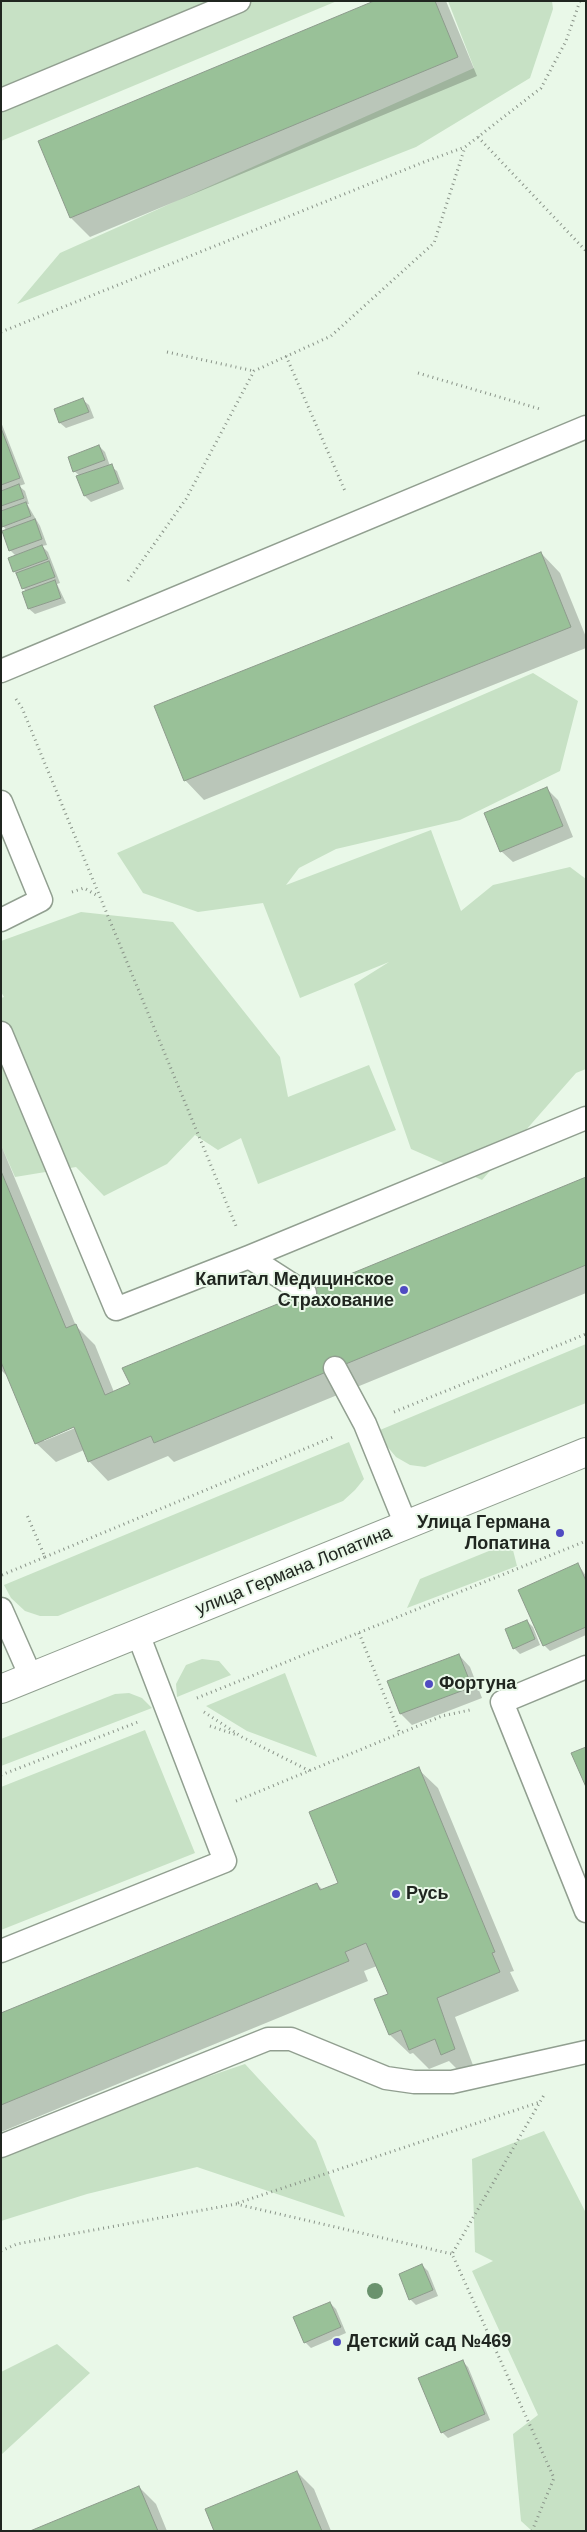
<!DOCTYPE html>
<html>
<head>
<meta charset="utf-8">
<style>
	body { margin:0 }
	#map { position:relative; width:587px; height:2532px; overflow:hidden; background:#e9f8e8; font-family:Helvetica,sans-serif }
	canvas { display:block }
	.frame { position:absolute; inset:0; border:2px solid #202620; pointer-events:none }
</style>
</head>
<body>
<div id="map">
<canvas width="587" height="2532"></canvas>
<div class="frame"></div>
</div>
<script>
const ctx = document.querySelector('canvas').getContext('2d');
ctx.lineJoin = 'round';
function fill(path, color) { ctx.fillStyle = color; ctx.fill(path, 'evenodd'); }
const poly = rows => new Path2D(rows.map(r => 'M' + r).join(''));
function strokePath(path, color, width, dash) { ctx.strokeStyle = color; ctx.lineWidth = width; ctx.lineCap = dash ? 'butt' : 'round'; ctx.setLineDash(dash || []); ctx.stroke(path); }
function write(font, color, halo, rows, align = 'center') {
  ctx.font = font + ' Helvetica,sans-serif'; ctx.lineWidth = 4; ctx.setLineDash([]); ctx.textBaseline = 'middle'; ctx.strokeStyle = halo; ctx.fillStyle = color; for (const [text, x, y, turn = 0] of rows) {
    ctx.save(); ctx.translate(x, y); ctx.rotate((+turn || 0) * Math.PI / 180); ctx.textAlign = isNaN(turn) ? turn : align; if (halo) ctx.strokeText(text, 0, 0); ctx.fillText(text, 0, 0); ctx.restore();
  }
}
const green = poly([
	[1,1,337,1,1,141],
	[448,1,552,1,553,9,530,78,416,147,17,304,60,253,474,68],
	[533,673,578,701,560,771,460,820,336,849,299,868,286,885,431,830,461,911,493,885,570,867,586,879,586,1069,576,1073,482,1180,411,1149,354,984,389,962,300,998,263,903,198,912,143,893,117,853],
	[81,912,173,922,280,1057,288,1097,369,1065,396,1130,258,1184,241,1138,218,1150,195,1135,167,1164,104,1196,76,1167,15,1177,1,1145,1,998,4,997,1,992,1,941],
	[586,1344,586,1403,425,1467,410,1465,396,1457,386,1445,380,1430],
	[349,1442,364,1479,355,1490,343,1501,58,1616,40,1616,25,1611,11,1598,4,1585],
	[511,1542,517,1566,407,1608,420,1579],
	[202,1659,219,1661,231,1675,177,1697,176,1684,186,1665],
	[285,1673,317,1757,247,1731,206,1706],
	[129,1693,142,1698,152,1708,1,1766,1,1739,115,1694],
	[145,1730,195,1853,1,1930,1,1787],
	[245,2064,316,2141,345,2217,197,2167,87,2194,1,2221,1,2147],
	[544,2131,586,2213,586,2531,532,2531,521,2521,513,2434,538,2415,472,2271,493,2261,475,2252,472,2159],
	[57,2344,90,2373,1,2455,1,2372]
]);
const shadow = poly([
	[378,1,446,1,477,76,90,237,71,218],
	[83,400,89,405,94,418,66,428,60,423,56,410],
	[1,422,25,484,19,486,25,491,29,504,27,504,40,526,47,545,42,546,48,552,60,583,57,584,66,603,35,614,29,609,23,593,26,592,14,571,16,556,10,550,7,531,1,523,3,512,1,510],
	[99,446,105,452,110,466,117,471,124,489,91,502,85,496,80,476,74,471],
	[541,553,560,573,586,637,586,648,204,800,185,780],
	[547,789,558,800,573,837,513,862,501,851],
	[1,1145,76,1326,95,1345,114,1392,586,1179,586,1293,174,1462,168,1456,108,1481,89,1461,84,1450,56,1462,36,1443,9,1378,1,1370],
	[79,1424,80,1426,44,1441,44,1439],
	[578,1564,586,1576,586,1635,550,1651,544,1645],
	[527,1621,533,1627,540,1645,520,1654,514,1648],
	[459,1655,470,1667,482,1698,412,1725,401,1714],
	[418,1769,438,1788,514,1971,510,1972,519,1991,455,2017,474,2068,461,2073,449,2061,429,2069,413,2053,410,2054,390,2035,376,2000,389,1995,377,1966,364,1971,368,1981,1,2132,1,2014,317,1884,323,1890,340,1883],
	[422,2265,428,2271,438,2296,416,2305,410,2299],
	[330,2303,336,2309,346,2333,311,2348,305,2342],
	[462,2361,468,2367,490,2420,448,2438,442,2432],
	[297,2472,314,2489,331,2531,216,2531],
	[139,2487,156,2504,167,2531,33,2531]
]);
const building = poly([
	[374,1,435,1,458,57,70,218,38,141,374,1],
	[83,398,89,412,59,423,54,409,83,398],
	[1,428,20,478,1,485,1,428],
	[99,445,105,460,73,472,68,457,99,445],
	[112,464,119,483,84,496,76,476,112,464],
	[19,484,24,498,1,506,1,491,19,484],
	[26,502,31,516,2,527,1,511,26,502],
	[35,519,42,539,9,551,2,531,35,519],
	[42,545,48,559,13,572,8,558,42,545],
	[541,552,571,627,184,781,154,706,541,552],
	[49,561,55,577,22,589,16,573,49,561],
	[55,580,61,598,28,609,22,592,55,580],
	[547,787,563,826,500,852,484,813,547,787],
	[1,1171,66,1328,76,1324,105,1395,130,1384,122,1368,586,1177,586,1265,154,1443,151,1436,88,1462,74,1427,35,1444,1,1362,1,1171],
	[578,1563,586,1581,586,1627,543,1646,518,1590,578,1563],
	[527,1620,535,1639,513,1649,505,1629,527,1620],
	[459,1654,472,1687,400,1714,387,1681,459,1654],
	[586,1747,586,1787,571,1753,586,1747],
	[419,1767,495,1952,492,1953,500,1972,437,1998,455,2049,441,2055,435,2039,409,2050,401,2030,389,2035,374,1999,388,1994,366,1943,345,1952,349,1961,1,2105,1,2013,317,1883,320,1890,338,1883,309,1812,419,1767],
	[422,2264,433,2290,409,2300,399,2274,422,2264],
	[330,2302,341,2327,304,2343,293,2317,330,2302],
	[463,2360,485,2414,441,2433,418,2378,463,2360],
	[297,2471,322,2531,214,2531,205,2509,297,2471],
	[139,2486,158,2531,30,2531,139,2486]
]);
const path = poly([
	[478,137,586,251],
	[1,332,424,162,465,147,541,88,566,41,580,1],
	[167,352,254,371],
	[286,356,345,491],
	[418,373,540,409],
	[128,581,186,499,254,371,331,336,434,243,465,147],
	[16,699,22,708,236,1226],
	[72,892,84,888,98,896],
	[394,1412,586,1334],
	[45,1557,333,1437],
	[2,1575,45,1557,27,1515],
	[359,1633,400,1734],
	[197,1698,586,1541],
	[204,1712,242,1737,310,1771],
	[210,1726,237,1735],
	[1,1775,138,1722],
	[236,1801,442,1716,470,1710],
	[238,2203,540,2102],
	[1,2251,17,2244,236,2204,452,2254],
	[532,2531,554,2478,452,2254,544,2095]
]);
const service = poly([
	[1,100,239,1],
	[1,671,586,427],
	[1,802,41,900,1,920],
	[1,1033,116,1309,249,1257,586,1118],
	[249,1257,305,1293],
	[335,1368,365,1424,406,1525],
	[1,1609,31,1677],
	[586,1667,502,1702,586,1911],
	[1,1951,225,1861,138,1634],
	[1,2146,268,2039,291,2039,386,2078,414,2082,452,2082,586,2052]
]);
const minor = poly([
	[1,1689,586,1452]
]);
const trees = [
	[375,2291]
];
const markers = [
	[404,1290,5,"#504bc2"],
	[560,1533,5,"#504bc2"],
	[429,1684,5,"#504bc2"],
	[396,1894,5,"#504bc2"],
	[337,2342,5,"#504bc2"]
];
const poiNames = [
	["Капитал Медицинское",394,1280,"right"],
	["Страхование",394,1301,"right"],
	["Улица Германа",550,1523,"right"],
	["Лопатина",550,1544,"right"],
	["Фортуна",439,1684],
	["Русь",406,1894],
	["Детский сад №469",347,2342]
];
const streetNames = [
	["улица Германа Лопатина",294,1571,-22]
];
fill(green, '#c7e1c5');
fill(shadow, '#0003');
fill(building, '#99c198');
strokePath(building, '#8d9b8c', 1);
strokePath(service, '#919f90', 25);
strokePath(minor, '#919f90', 30);
strokePath(path, '#899388', 3, [1, 4]);
strokePath(service, '#fff', 22);
strokePath(minor, '#fff', 28);
ctx.fillStyle = '#6a926d';
for (const [x, y] of trees) { ctx.beginPath(); ctx.arc(x, y, 8, 0, 2 * Math.PI); ctx.fill(); }
for (const [x, y, r, color] of markers) { const dot = new Path2D(); dot.arc(x, y, r, 0, 2 * Math.PI); ctx.fillStyle = color; ctx.fill(dot); strokePath(dot, '#e9f8e8', 2); }
write('bold 18px', '#202620', '#e9f8e8', poiNames, 'left');
write('18px', '#202620', '#e9f8e8', streetNames);
</script>
</body>
</html>
